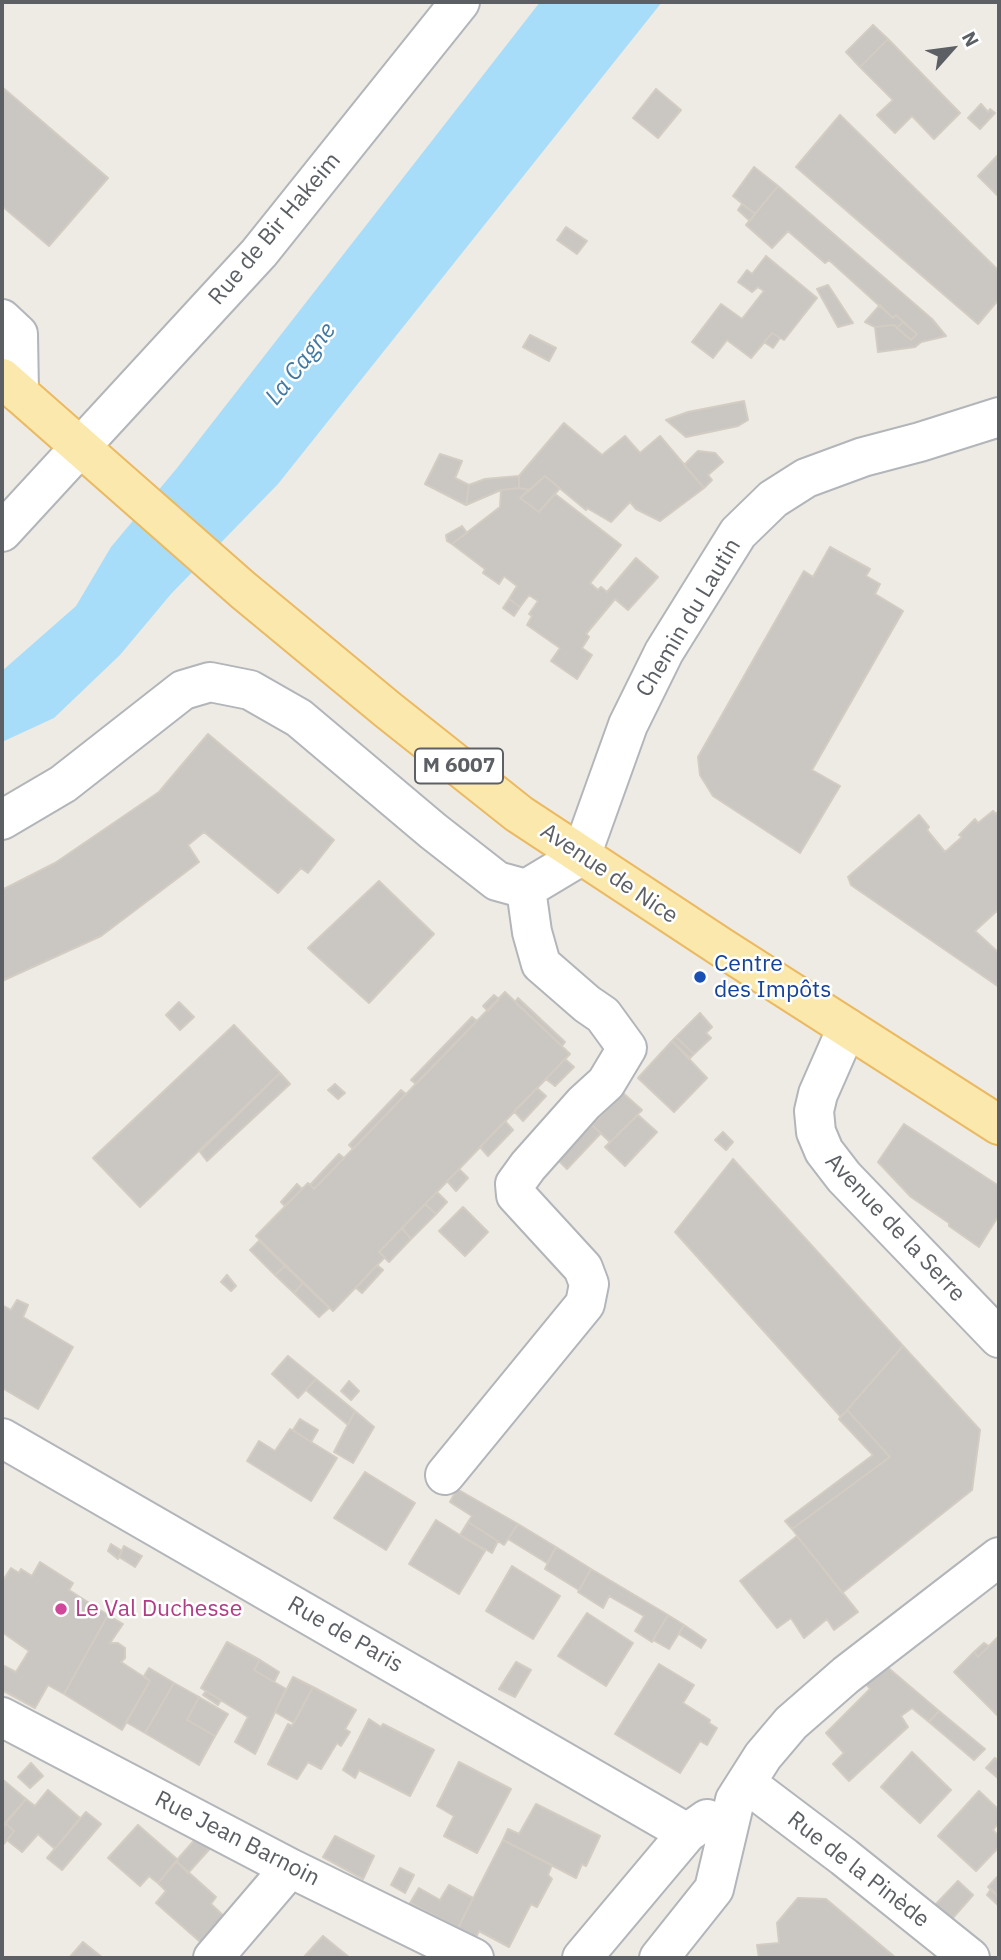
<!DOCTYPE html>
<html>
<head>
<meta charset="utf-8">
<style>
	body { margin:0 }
	#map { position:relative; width:1001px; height:1960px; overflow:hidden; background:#eeebe4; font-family:"IBM Plex Sans",sans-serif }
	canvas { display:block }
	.frame { position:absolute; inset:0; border:4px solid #5c6064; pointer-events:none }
	.north { position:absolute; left:917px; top:14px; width:70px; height:70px; -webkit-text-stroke:5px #fff; paint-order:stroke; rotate:62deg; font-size:19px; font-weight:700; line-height:28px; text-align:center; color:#5c6064 }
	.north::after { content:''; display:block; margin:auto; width:24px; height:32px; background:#5c6064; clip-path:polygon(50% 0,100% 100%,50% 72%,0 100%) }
</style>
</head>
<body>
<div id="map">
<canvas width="1001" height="1960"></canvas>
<div class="frame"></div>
<div class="north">N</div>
</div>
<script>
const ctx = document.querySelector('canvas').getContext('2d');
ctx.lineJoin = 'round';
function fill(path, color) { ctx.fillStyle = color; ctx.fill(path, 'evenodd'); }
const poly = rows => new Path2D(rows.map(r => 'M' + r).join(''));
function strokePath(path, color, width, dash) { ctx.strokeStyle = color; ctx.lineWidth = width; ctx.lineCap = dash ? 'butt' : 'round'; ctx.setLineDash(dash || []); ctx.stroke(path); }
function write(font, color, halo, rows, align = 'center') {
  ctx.font = font + ' "IBM Plex Sans",sans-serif'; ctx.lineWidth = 5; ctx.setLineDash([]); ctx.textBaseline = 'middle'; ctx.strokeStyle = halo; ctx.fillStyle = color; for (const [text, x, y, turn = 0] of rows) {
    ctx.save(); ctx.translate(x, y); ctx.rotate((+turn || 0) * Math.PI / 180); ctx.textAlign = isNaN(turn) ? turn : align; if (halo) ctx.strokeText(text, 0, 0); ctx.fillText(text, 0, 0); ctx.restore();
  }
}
const water = poly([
	[540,2,662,2,278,484,171,594,120,655,54,718,2,742,2,671,76,606,111,547,177,468]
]);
const building = poly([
	[873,25,888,39,860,67,846,52,873,25],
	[888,39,960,113,934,139,912,116,895,133,877,115,893,100,860,67,888,39],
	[2,87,108,178,49,246,2,206,2,87],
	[656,89,681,110,658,138,633,118,656,89],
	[981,104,988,112,990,109,995,113,980,129,968,118,981,104],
	[840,115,999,271,999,299,978,324,796,167,840,115],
	[999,154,999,197,978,176,999,154],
	[754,167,778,186,755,214,733,196,754,167],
	[778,186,932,319,946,336,921,342,915,347,878,352,875,327,894,325,911,340,917,334,896,315,893,318,829,260,825,263,788,231,772,248,746,225,778,186],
	[742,204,755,214,750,221,738,210,742,204],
	[566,227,587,241,577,254,557,240,566,227],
	[766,256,817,298,784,340,772,333,751,358,727,340,713,358,692,342,721,304,742,319,764,291,758,287,752,292,738,282,747,270,752,274,766,256],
	[828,285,853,323,838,327,817,289,828,285],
	[880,305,893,318,896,315,903,322,897,328,894,325,875,327,865,322,880,305],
	[903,322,917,334,911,340,897,328,903,322],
	[772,333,780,338,773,348,764,342,772,333],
	[530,335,556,348,549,361,523,347,530,335],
	[744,401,748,420,738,426,686,437,666,420,688,412,744,401],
	[564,423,602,455,625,436,640,453,660,436,704,488,660,521,636,509,630,502,611,522,587,508,586,510,545,476,530,490,519,488,519,476,564,423],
	[698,451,715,453,723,462,708,475,712,480,704,488,684,465,698,451],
	[440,454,462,461,455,478,469,485,466,505,425,484,440,454],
	[519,476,519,488,501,490,466,505,469,485,485,479,519,476],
	[545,476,560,488,539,512,520,498,545,476],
	[519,488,530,490,520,498,539,512,555,494,621,545,590,583,598,590,601,587,607,592,636,558,658,577,628,610,615,599,586,634,589,637,582,648,592,655,577,679,551,661,560,648,527,625,532,616,529,614,538,601,529,595,520,607,509,599,517,586,504,576,499,584,483,573,485,569,452,544,500,507,501,490,519,488],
	[462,526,467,533,452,544,447,541,446,535,462,526],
	[830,547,870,569,866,576,880,584,875,594,903,611,812,770,840,786,800,853,713,796,700,775,698,757,804,571,813,577,830,547],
	[509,599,520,607,514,616,503,608,509,599],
	[208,734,334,840,308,873,301,868,278,893,204,832,188,845,199,862,101,936,2,981,2,890,55,863,159,792,208,734],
	[993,811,996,814,999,811,999,909,975,931,999,953,999,987,851,885,848,877,919,815,929,827,927,830,945,852,962,837,959,835,975,819,978,823,993,811],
	[379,881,434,934,369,1003,308,948,379,881],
	[505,992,570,1054,379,1252,385,1257,333,1311,256,1236,308,1183,314,1189,505,992],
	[494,995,499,999,488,1011,483,1006,494,995],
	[518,998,565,1042,562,1046,515,1002,518,998],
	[179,1002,194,1017,180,1030,166,1015,179,1002],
	[700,1013,712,1027,706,1033,711,1038,694,1054,676,1037,700,1013],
	[472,1017,477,1021,416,1084,411,1080,472,1017],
	[234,1025,280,1073,140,1207,93,1158,234,1025],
	[676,1037,694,1054,690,1058,672,1041,676,1037],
	[672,1041,707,1078,674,1112,638,1078,672,1041],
	[565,1059,574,1067,555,1086,546,1079,565,1059],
	[280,1073,290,1084,207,1161,200,1152,280,1073],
	[335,1084,345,1093,338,1099,328,1090,335,1084],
	[537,1088,546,1096,523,1121,514,1111,537,1088],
	[401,1090,406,1094,353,1149,349,1145,401,1090],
	[623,1093,642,1110,610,1142,592,1125,623,1093],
	[638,1115,657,1132,625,1166,605,1147,638,1115],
	[505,1121,513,1130,488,1156,480,1147,505,1121],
	[904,1124,999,1186,999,1215,979,1247,949,1226,949,1223,911,1197,878,1162,904,1124],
	[592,1125,601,1133,567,1169,558,1160,592,1125],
	[723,1132,733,1142,726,1150,715,1140,723,1132],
	[339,1154,344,1158,314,1189,310,1185,339,1154],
	[733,1159,903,1346,841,1417,675,1232,733,1159],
	[459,1169,468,1178,456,1191,447,1181,459,1169],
	[297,1184,302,1189,285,1206,281,1202,297,1184],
	[437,1192,447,1202,436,1214,425,1204,437,1192],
	[425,1204,436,1214,411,1239,402,1228,425,1204],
	[463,1207,488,1232,465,1256,439,1231,463,1207],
	[402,1228,411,1239,389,1262,379,1252,402,1228],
	[259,1241,285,1266,275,1275,250,1250,259,1241],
	[377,1265,383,1270,362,1293,356,1288,377,1265],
	[285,1266,303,1283,294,1293,275,1275,285,1266],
	[227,1275,236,1286,231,1291,221,1282,227,1275],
	[303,1283,329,1308,319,1317,294,1293,303,1283],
	[17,1300,28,1305,23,1317,73,1347,38,1409,2,1388,2,1305,11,1310,17,1300],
	[903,1346,980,1430,972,1490,842,1593,792,1529,890,1457,847,1410,903,1346],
	[288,1356,316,1379,298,1398,272,1374,288,1356],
	[316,1379,355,1411,348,1425,306,1390,316,1379],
	[349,1381,359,1391,351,1400,341,1391,349,1381],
	[847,1410,890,1457,792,1529,785,1521,873,1455,839,1419,847,1410],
	[355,1411,374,1427,353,1463,334,1452,355,1411],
	[300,1419,318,1430,311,1442,293,1430,300,1419],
	[290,1429,337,1458,311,1501,247,1461,259,1441,275,1451,290,1429],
	[365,1472,415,1503,386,1550,334,1518,365,1472],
	[457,1489,518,1524,504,1545,468,1522,472,1516,450,1502,457,1489],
	[436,1520,485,1551,459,1594,409,1564,436,1520],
	[468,1522,498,1541,492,1553,460,1535,468,1522],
	[518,1524,556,1547,547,1563,508,1539,518,1524],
	[797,1536,858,1612,834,1630,827,1619,804,1638,791,1618,777,1628,740,1581,797,1536],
	[111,1544,122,1551,118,1559,108,1551,111,1544],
	[124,1546,142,1556,135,1567,119,1557,124,1546],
	[556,1547,591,1569,579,1590,545,1569,556,1547],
	[40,1562,73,1583,69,1590,108,1615,64,1694,48,1685,35,1708,2,1690,2,1665,16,1672,29,1651,2,1632,2,1582,11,1568,19,1573,21,1569,32,1576,40,1562],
	[512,1566,560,1596,533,1639,486,1611,512,1566],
	[591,1569,668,1615,652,1642,635,1631,644,1616,609,1596,603,1608,578,1592,591,1569],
	[587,1613,633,1643,606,1686,558,1656,587,1613],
	[108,1615,123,1624,110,1643,118,1643,125,1648,125,1658,121,1662,150,1681,122,1730,64,1694,108,1615],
	[668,1615,684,1625,669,1649,653,1640,668,1615],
	[684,1625,706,1640,701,1648,679,1634,684,1625],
	[999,1636,999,1717,954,1672,974,1652,978,1657,999,1636],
	[227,1642,260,1660,254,1670,286,1689,255,1754,235,1742,248,1717,201,1688,227,1642],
	[984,1643,989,1646,978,1657,974,1652,984,1643],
	[260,1660,279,1672,274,1682,254,1670,260,1660],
	[516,1662,531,1670,515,1697,499,1689,516,1662],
	[659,1664,694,1685,683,1703,710,1720,709,1723,717,1728,707,1745,700,1741,680,1773,615,1734,659,1664],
	[886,1666,939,1711,929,1722,912,1708,901,1716,908,1727,849,1781,833,1764,844,1753,826,1733,870,1689,866,1684,886,1666],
	[149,1668,174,1683,145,1733,126,1722,150,1681,144,1676,149,1668],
	[293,1677,313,1687,294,1723,275,1712,293,1677],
	[174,1683,199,1697,187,1720,215,1736,199,1765,145,1733,174,1683],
	[313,1687,356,1710,345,1729,350,1732,341,1746,337,1743,321,1769,308,1762,297,1779,268,1764,288,1724,292,1726,313,1687],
	[206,1691,221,1700,218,1705,203,1695,206,1691],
	[199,1697,228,1714,215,1736,187,1720,199,1697],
	[939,1711,985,1749,974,1760,929,1722,939,1711],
	[369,1719,381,1727,383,1724,434,1750,410,1796,359,1770,355,1778,343,1770,369,1719],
	[912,1752,951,1790,920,1823,881,1787,912,1752],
	[995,1758,999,1762,999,1779,986,1768,995,1758],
	[459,1762,511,1789,477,1853,444,1836,454,1816,437,1806,459,1762],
	[31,1763,43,1776,30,1788,18,1777,31,1763],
	[2,1779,26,1799,2,1828,2,1779],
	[48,1790,80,1818,55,1849,38,1834,22,1852,7,1840,14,1831,5,1823,26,1799,35,1806,48,1790],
	[979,1791,999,1810,999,1822,993,1830,999,1837,999,1847,976,1871,938,1836,979,1791],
	[536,1804,600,1836,586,1866,582,1864,576,1878,503,1840,508,1829,519,1834,536,1804],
	[86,1812,101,1824,62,1870,47,1858,86,1812],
	[5,1823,14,1831,4,1844,2,1842,2,1828,5,1823],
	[138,1825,178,1860,158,1883,149,1876,140,1886,108,1858,138,1825],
	[199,1835,215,1843,188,1873,176,1861,199,1835],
	[335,1836,374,1856,363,1879,323,1857,335,1836],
	[503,1840,552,1865,548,1875,552,1879,537,1907,531,1904,509,1947,479,1931,476,1937,458,1928,503,1840],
	[176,1861,216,1897,211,1904,228,1920,206,1947,156,1903,166,1891,158,1883,176,1861],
	[400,1868,414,1875,405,1893,391,1885,400,1868],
	[999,1875,999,1897,988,1887,999,1875],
	[958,1881,973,1895,952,1919,935,1905,958,1881],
	[449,1885,473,1898,458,1928,410,1903,419,1888,440,1900,449,1885],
	[991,1889,999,1897,999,1906,987,1895,991,1889],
	[798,1898,826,1899,896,1958,759,1958,757,1945,779,1943,777,1923,798,1898],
	[323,1936,350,1958,303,1958,323,1936],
	[83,1942,103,1958,69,1958,83,1942]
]);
const minor = poly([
	[2,319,18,334,19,393],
	[2,532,259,253,460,2],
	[2,820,63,784,183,690,210,682,250,690,299,718,433,831,497,881,526,889,581,856,628,725,664,652,738,533,773,499,806,478,863,457,920,442,999,417],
	[847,1028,818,1094,814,1111,816,1132,824,1151,844,1177,999,1338],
	[2,1438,687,1833],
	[445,1475,585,1304,589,1284,583,1268,516,1195,515,1184,528,1166,584,1103,606,1083,627,1048,603,1015,587,1004,541,964,532,932,526,889],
	[2,1717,290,1868,474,1958],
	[746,1783,844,1857,970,1958],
	[213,1958,290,1868],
	[582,1958,687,1833,707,1819],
	[659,1958,714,1889,735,1800,763,1756,791,1723,846,1675,999,1557]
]);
const major = poly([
	[2,378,243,590,388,710,519,814,721,947,999,1125]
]);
const markers = [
	[700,977,7,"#1a4fb4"],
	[61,1609,7,"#d1479c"]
];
const shields = [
	[459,766,88]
];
const shieldNames = [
	["M 6007",459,766]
];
const streetNames = [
	["Rue de Bir Hakeim",275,229,-50],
	["Chemin du Lautin",689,618,-59],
	["Avenue de Nice",609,874,34],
	["Avenue de la Serre",895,1228,47],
	["Rue de Paris",345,1635,30],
	["Rue Jean Barnoin",237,1839,27],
	["Rue de la Pinède",858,1870,38]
];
const transitNames = [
	["Centre",714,964],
	["des Impôts",714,990]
];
const hotelNames = [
	["Le Val Duchesse",75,1609]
];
const waterNames = [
	["La Cagne",301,364,-52]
];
fill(water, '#a8ddfa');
fill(building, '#cac6c2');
strokePath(building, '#d2ccc3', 2);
strokePath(minor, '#b2b5b9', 42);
strokePath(major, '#eab961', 42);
strokePath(minor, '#fff', 38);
strokePath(major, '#fbe8ac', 38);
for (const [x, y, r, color] of markers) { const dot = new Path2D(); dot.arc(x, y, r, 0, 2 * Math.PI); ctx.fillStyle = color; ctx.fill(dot); strokePath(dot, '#fff', 2.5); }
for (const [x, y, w] of shields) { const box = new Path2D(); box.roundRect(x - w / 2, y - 17.5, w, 35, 5); ctx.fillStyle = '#fff'; ctx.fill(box); strokePath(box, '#5c6064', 2); }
write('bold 21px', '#5c6064', null, shieldNames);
write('23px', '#5c6064', '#fff', streetNames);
write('23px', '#164399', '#fff', transitNames, 'left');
write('23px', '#b23c85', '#fff', hotelNames, 'left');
write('italic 24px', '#4279a3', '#fff', waterNames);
</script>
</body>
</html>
